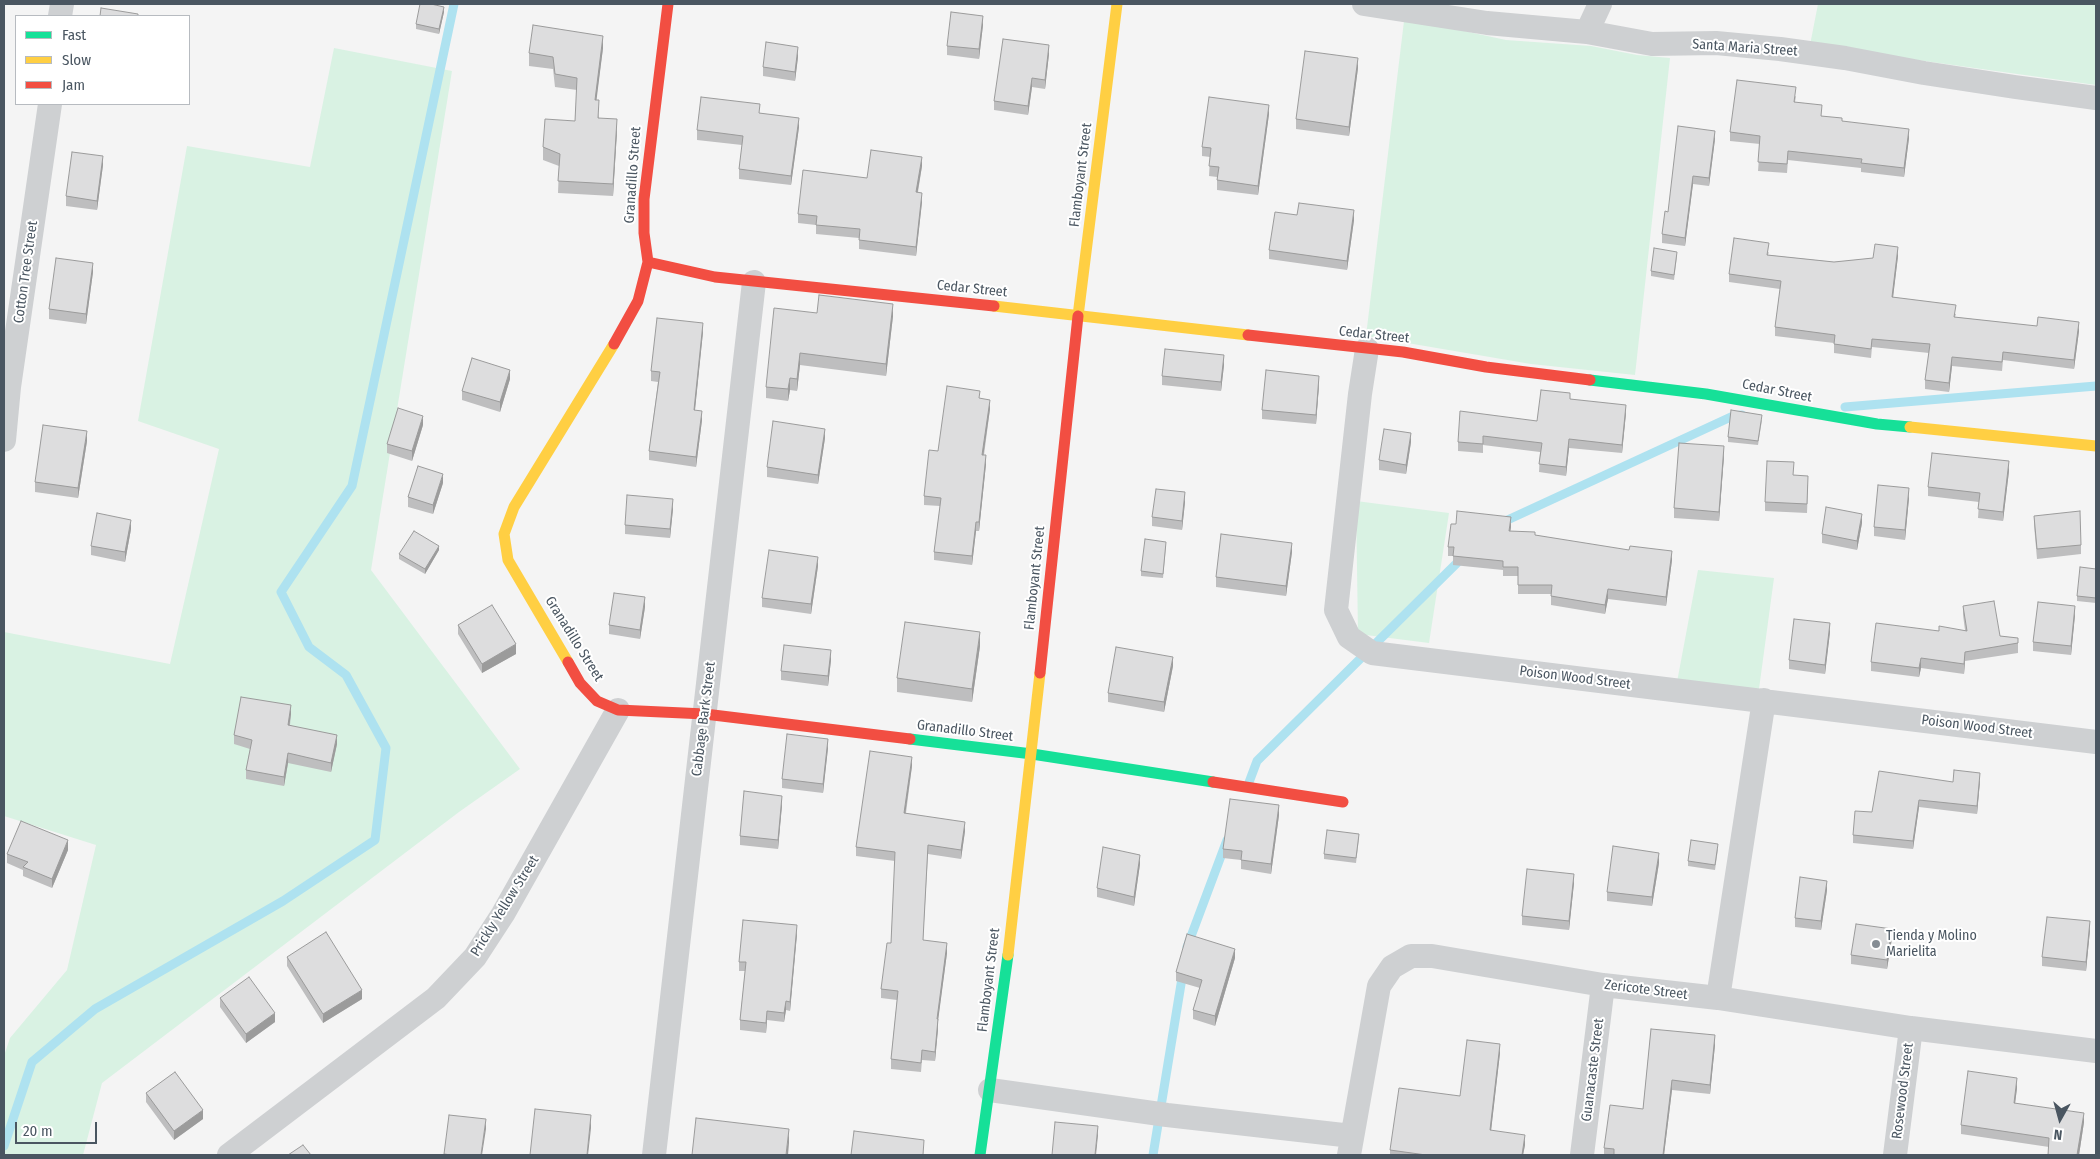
<!DOCTYPE html>
<html>
<head>
<meta charset="utf-8">
<style>
	body { margin:0 }
	#map { position:relative; width:2100px; height:1159px; overflow:hidden; background:#f4f4f4; font-family:"Fira Sans Condensed",sans-serif }
	canvas { display:block }
	.frame { position:absolute; inset:0; border:5px solid #4a5661; pointer-events:none }
	.legend { position:absolute; left:15px; top:15px; width:175px; height:90px; box-sizing:border-box; background:#fff; border:1px solid #b7bbc0; margin:0; padding:6px 9px; list-style:none; font-size:15px; color:#4a5661 }
	.legend li { display:flex; align-items:center; gap:10px; height:25px }
	.legend b { width:25px; border:1px solid #b7bbc0 }
	.north { position:absolute; left:2035px; top:1094px; width:50px; height:50px; -webkit-text-stroke:4px #fff; paint-order:stroke; rotate:187deg; font-size:14px; font-weight:700; line-height:20px; text-align:center; color:#4a5661 }
	.north::after { content:''; display:block; margin:auto; width:18px; height:22px; background:#4a5661; clip-path:polygon(50% 0,100% 100%,50% 72%,0 100%) }
	.scale { position:absolute; left:15px; top:1122px; width:82px; height:22px; box-sizing:border-box; border:2px solid #4a5661; border-top:0; padding-left:6px; font-size:15px; line-height:18px; white-space:nowrap; color:#4a5661; -webkit-text-stroke:4px #fff; paint-order:stroke }
</style>
</head>
<body>
<div id="map">
<canvas width="2100" height="1159"></canvas>
<div class="frame"></div>
<ul class="legend">
<li><b style="height:6px;background:#16e098"></b>Fast</li>
<li><b style="height:6px;background:#ffcf43"></b>Slow</li>
<li><b style="height:6px;background:#f24e42"></b>Jam</li>
</ul>
<div class="north">N</div>
<div class="scale">20 m</div>
</div>
<script>
const ctx = document.querySelector('canvas').getContext('2d');
ctx.lineJoin = 'round';
function fill(path, color) { ctx.fillStyle = color; ctx.fill(path, 'evenodd'); }
const poly = rows => new Path2D(rows.map(r => 'M' + r).join(''));
function strokePath(path, color, width, dash) { ctx.strokeStyle = color; ctx.lineWidth = width; ctx.lineCap = dash ? 'butt' : 'round'; ctx.setLineDash(dash || []); ctx.stroke(path); }
function write(font, color, halo, rows, align = 'center') {
  ctx.font = font + ' "Fira Sans Condensed",sans-serif'; ctx.lineWidth = 4; ctx.setLineDash([]); ctx.textBaseline = 'middle'; ctx.strokeStyle = halo; ctx.fillStyle = color; for (const [text, x, y, turn = 0] of rows) {
    ctx.save(); ctx.translate(x, y); ctx.rotate((+turn || 0) * Math.PI / 180); ctx.textAlign = isNaN(turn) ? turn : align; if (halo) ctx.strokeText(text, 0, 0); ctx.fillText(text, 0, 0); ctx.restore();
  }
}
const green = poly([
	[1818,4,2096,4,2096,85,1810,45],
	[1404,21,1450,28,1506,40,1591,46,1637,55,1670,58,1635,375,1531,364,1366,336],
	[334,48,452,71,371,570,520,769,459,812,102,1083,83,1155,4,1155,4,1056,10,1038,67,970,96,845,4,816,4,632,170,664,219,449,138,421,187,146,310,167],
	[1356,501,1449,513,1429,643,1358,634],
	[1698,570,1774,578,1759,689,1677,682]
]);
const stream = poly([
	[1845,407,2096,386],
	[1501,523,1733,416,1742,415],
	[1248,785,1257,761,1462,558],
	[1187,947,1227,840],
	[4,1146,32,1062,95,1009,283,901,375,840,386,748,346,675,309,647,281,592,352,486,454,4],
	[1153,1155,1183,972]
]);
const street = poly([
	[1364,4,1487,23,1587,32,1652,44,1716,43,1780,49,1845,58,1924,73,2015,87,2096,98],
	[60,16,62,4],
	[1587,32,1600,4],
	[1367,349,1360,394,1336,610,1349,637,1372,653,2096,742],
	[4,440,9,387,50,104],
	[1718,998,1764,700],
	[990,1090,1167,1115,1352,1136],
	[229,1155,436,998,475,957,503,914,618,710],
	[654,1155,754,282],
	[1349,1155,1379,986,1392,967,1411,956,1432,956,1603,985,1718,998,1911,1028,2096,1051],
	[1582,1155,1603,985],
	[1895,1155,1911,1028]
]);
const fast = poly([
	[1590,380,1706,394,1877,424,1910,427],
	[910,739,1032,754,1213,782],
	[980,1155,1008,955]
]);
const slow = poly([
	[994,306,1248,335],
	[1078,316,1117,4],
	[1910,427,2096,446],
	[568,662,508,560,504,534,514,507,614,344],
	[1008,955,1040,673]
]);
const jam = poly([
	[648,262,715,277,994,306],
	[1248,335,1403,352,1486,367,1590,380],
	[614,344,638,301,648,262,644,233,644,199,668,4],
	[568,662,580,683,597,701,618,710,705,714,910,739],
	[1040,673,1078,316],
	[1213,782,1343,802]
]);
const wall = poly([
	[444,12,439,34,416,29,416,24],
	[983,25,979,59,947,55,947,46],
	[603,48,596,100,599,118,617,131,613,196,558,193,559,166,543,160,543,147,575,121,577,90,555,87,553,69,529,66,529,53],
	[1049,54,1045,89,1032,87,1028,115,994,110,994,101],
	[798,57,795,81,763,76,763,67],
	[1358,68,1349,136,1296,129,1296,119],
	[1796,96,1795,102,1822,116,1909,138,1904,177,1861,172,1861,168,1788,160,1787,173,1758,171,1760,144,1730,141,1730,132],
	[760,113,799,127,791,185,739,179,739,169,742,145,697,140,697,130],
	[1269,114,1258,195,1217,190,1217,177,1209,176,1210,157,1202,156,1202,147],
	[1715,139,1709,186,1693,184,1685,246,1662,243,1662,234,1668,212],
	[103,165,97,210,66,206,66,196],
	[922,166,918,192,922,202,916,256,859,249,859,238,816,234,816,225,798,223,798,214,867,178],
	[1297,215,1354,220,1347,270,1269,259,1269,250],
	[1769,252,1768,255,1834,262,1898,256,1893,297,1956,314,1955,317,2079,331,2074,369,2003,360,2002,371,1952,366,1949,392,1925,389,1925,380,1929,353,1872,347,1871,358,1834,353,1834,343,1775,336,1775,327,1780,289,1729,282,1729,274],
	[1677,256,1674,280,1651,276,1651,271],
	[93,272,86,324,49,319,49,309],
	[817,313,893,316,886,376,800,365,797,391,790,390,788,401,766,398,766,387],
	[703,332,695,410,702,420,696,467,649,460,649,451,658,382,651,381,651,371],
	[1224,365,1221,391,1162,385,1162,376],
	[510,379,500,412,462,400,462,391],
	[1319,385,1316,424,1262,419,1262,410],
	[980,398,990,409,984,455,986,464,979,531,976,531,972,565,934,560,934,552,940,506,924,505,924,496,938,451],
	[1570,399,1626,413,1622,453,1569,448,1566,476,1539,472,1540,452,1483,445,1483,453,1458,451,1458,442,1537,421],
	[1762,420,1758,445,1728,442,1728,437],
	[423,425,412,461,387,453,387,444],
	[825,438,818,484,767,477,767,467],
	[87,441,78,498,35,492,35,482],
	[1411,442,1406,474,1379,470,1379,460],
	[1724,456,1719,521,1674,518,1674,508],
	[2009,471,2003,521,1978,518,1979,502,1928,496,1928,487],
	[1794,475,1808,485,1807,513,1765,511,1765,502],
	[443,483,433,514,408,507,408,497],
	[1909,498,1905,540,1874,536,1874,527],
	[1185,502,1182,530,1152,526,1152,517],
	[673,509,670,538,625,534,625,525],
	[2034,516,2081,545,2081,554,2037,559,2034,525],
	[1862,523,1857,550,1822,543,1822,534],
	[1456,524,1511,527,1510,531,1535,535,1672,560,1666,606,1608,599,1605,614,1551,605,1551,594,1518,594,1518,576,1503,576,1503,570,1453,565,1453,556,1448,556,1448,547],
	[131,529,125,562,91,555,91,546],
	[1166,546,1163,578,1141,576,1141,571],
	[439,550,425,574,399,559,399,554],
	[1292,552,1286,596,1216,587,1216,577],
	[818,566,811,614,762,607,762,598],
	[2096,569,2096,603,2077,601,2077,596],
	[1963,606,2000,636,2018,638,2018,653,1965,661,1964,674,1921,668,1919,677,1871,671,1871,662,1939,631,1965,630,1963,615],
	[645,607,640,639,609,634,609,625],
	[2075,615,2071,655,2033,651,2033,642],
	[458,625,516,654,482,673,458,634],
	[1830,632,1825,674,1789,669,1789,660],
	[980,646,972,702,897,692,897,678],
	[831,660,828,686,781,680,781,671],
	[1173,666,1164,712,1108,702,1108,693],
	[291,714,290,725,337,744,331,772,288,763,284,786,246,779,246,770,250,749,234,744,234,735],
	[828,748,823,793,782,788,782,779],
	[912,766,906,813,965,831,961,859,928,854,923,940,947,953,938,1019,938,1029,935,1061,922,1060,921,1072,891,1069,891,1059,897,1000,881,998,881,989,891,943,895,861,856,856,856,847],
	[1980,781,1977,814,1919,807,1913,849,1853,843,1853,835,1872,812,1953,782],
	[782,805,778,849,740,845,740,836],
	[1279,815,1271,874,1241,869,1241,860,1223,858,1223,849],
	[1359,838,1356,863,1324,859,1324,854],
	[1718,849,1715,870,1688,866,1688,861],
	[68,850,52,888,23,876,23,870,7,863,7,854],
	[1659,863,1652,906,1607,901,1607,892],
	[1140,864,1134,906,1097,897,1097,888],
	[1574,883,1569,930,1522,925,1522,916],
	[1827,890,1821,930,1795,927,1795,918],
	[2090,930,2086,971,2042,966,2042,957],
	[797,934,790,1011,786,1010,784,1022,767,1020,766,1033,740,1030,740,1020,745,971,739,971,739,962],
	[1892,938,1887,969,1851,964,1851,955],
	[287,957,362,999,323,1023,287,966],
	[1235,958,1215,1026,1193,1019,1193,1010,1200,988,1176,981,1176,972],
	[220,998,275,1022,246,1043,220,1007],
	[1651,1029,1715,1045,1710,1094,1672,1090,1664,1155,1604,1155,1604,1148,1643,1109],
	[1500,1053,1491,1130,1525,1145,1523,1155,1390,1155,1390,1150,1460,1096],
	[2017,1088,2015,1103,2084,1122,2079,1155,2048,1155,2049,1147,1961,1134,1961,1125],
	[146,1093,203,1119,174,1140,146,1102]
]);
const shadedWall = poly([
	[444,7,444,12,439,34,439,29],
	[983,16,983,25,979,59,979,49],
	[603,36,603,48,595,112,595,100],
	[1049,45,1049,54,1045,89,1045,80],
	[798,47,798,57,795,81,795,72],
	[1358,58,1358,68,1349,136,1349,127],
	[1032,78,1032,87,1028,115,1028,106],
	[1269,105,1269,114,1258,195,1258,186],
	[799,118,799,127,791,185,791,176],
	[617,119,617,131,613,196,613,184],
	[1909,129,1909,138,1904,177,1904,168],
	[1715,131,1715,139,1709,186,1709,178],
	[103,156,103,165,97,210,97,201],
	[922,157,922,166,916,201,916,192],
	[1693,176,1693,184,1685,246,1685,238],
	[922,193,922,202,916,256,916,247],
	[1354,210,1354,220,1347,270,1347,261],
	[1898,247,1898,256,1892,306,1892,297],
	[93,263,93,272,86,324,86,314],
	[893,304,893,316,886,376,886,364],
	[2079,322,2079,331,2074,369,2074,360],
	[703,323,703,332,694,419,694,410],
	[800,353,800,365,797,391,797,379],
	[1224,355,1224,365,1221,391,1221,382],
	[1952,357,1952,366,1949,392,1949,383],
	[510,370,510,379,500,412,500,402],
	[1319,376,1319,385,1316,424,1316,415],
	[790,378,790,390,788,401,788,389],
	[990,400,990,409,982,464,982,455],
	[1626,405,1626,413,1622,453,1622,445],
	[702,411,702,420,696,467,696,457],
	[423,416,423,425,412,461,412,451],
	[825,429,825,438,818,484,818,475],
	[87,431,87,441,78,498,78,488],
	[1411,433,1411,442,1406,474,1406,465],
	[1569,439,1569,448,1566,476,1566,467],
	[1724,446,1724,456,1719,521,1719,512],
	[986,455,986,464,979,531,979,522],
	[2009,461,2009,471,2003,521,2003,512],
	[443,474,443,483,433,514,433,505],
	[1909,488,1909,498,1905,540,1905,530],
	[1185,492,1185,502,1182,530,1182,521],
	[673,499,673,509,670,538,670,529],
	[1862,514,1862,523,1857,550,1857,541],
	[1511,517,1511,527,1509,541,1509,531],
	[131,520,131,529,125,562,125,552],
	[976,522,976,531,972,565,972,556],
	[1292,543,1292,552,1286,596,1286,586],
	[439,546,439,550,425,574,425,569],
	[1672,551,1672,560,1666,606,1666,597],
	[818,557,818,566,811,614,811,604],
	[1608,589,1608,599,1605,614,1605,605],
	[645,597,645,607,640,639,640,630],
	[2075,606,2075,615,2071,655,2071,646],
	[1830,623,1830,632,1825,674,1825,665],
	[980,632,980,646,972,702,972,689],
	[516,644,516,654,482,673,482,664],
	[831,650,831,660,828,686,828,676],
	[1965,652,1965,661,1964,674,1964,664],
	[1173,657,1173,666,1164,712,1164,702],
	[1921,658,1921,668,1919,677,1919,668],
	[291,705,291,714,288,734,288,725],
	[337,735,337,744,331,772,331,763],
	[828,739,828,748,823,793,823,784],
	[288,753,288,763,284,786,284,777],
	[912,757,912,766,904,822,904,813],
	[1980,773,1980,781,1977,814,1977,806],
	[782,796,782,805,778,849,778,840],
	[1919,800,1919,807,1913,849,1913,841],
	[1279,805,1279,815,1271,874,1271,864],
	[965,822,965,831,961,859,961,850],
	[68,840,68,850,52,888,52,879],
	[1659,853,1659,863,1652,906,1652,897],
	[1140,855,1140,864,1134,906,1134,897],
	[1574,874,1574,883,1569,930,1569,921],
	[1827,881,1827,890,1821,930,1821,921],
	[2090,921,2090,930,2086,971,2086,962],
	[797,925,797,934,790,1011,790,1002],
	[1892,929,1892,938,1887,969,1887,960],
	[947,943,947,953,937,1029,937,1019],
	[1235,949,1235,958,1215,1026,1215,1016],
	[362,990,362,999,323,1023,323,1014],
	[786,1001,786,1010,784,1022,784,1013],
	[767,1011,767,1020,766,1033,766,1023],
	[275,1013,275,1022,246,1043,246,1034],
	[938,1019,938,1029,935,1061,935,1052],
	[1715,1035,1715,1045,1710,1094,1710,1085],
	[1500,1044,1500,1053,1490,1140,1490,1130],
	[2017,1078,2017,1088,2014,1112,2014,1103],
	[1672,1080,1672,1090,1664,1155,1663,1155],
	[203,1110,203,1119,174,1140,174,1131],
	[2084,1113,2084,1122,2079,1155,2077,1155],
	[591,1115,591,1128,588,1155,587,1155],
	[486,1119,486,1129,482,1155,481,1155],
	[1098,1126,1098,1135,1096,1155,1095,1155],
	[789,1129,789,1143,788,1155,786,1155],
	[1525,1135,1525,1145,1523,1155,1522,1155]
]);
const building = poly([
	[420,4,431,4,444,7,439,29,416,24,420,4],
	[101,8,138,14,138,16,100,16,101,8],
	[951,12,983,16,979,49,947,46,951,12],
	[533,25,603,36,595,100,599,100,598,118,617,119,613,184,558,181,560,154,543,147,545,119,575,121,577,78,555,74,553,57,529,53,533,25],
	[1003,39,1049,45,1045,80,1032,78,1028,106,994,101,1003,39],
	[766,42,798,47,795,72,763,67,766,42],
	[1305,51,1358,58,1349,127,1296,119,1305,51],
	[1737,80,1796,87,1794,102,1822,105,1821,116,1842,118,1842,121,1909,129,1904,168,1861,163,1862,159,1788,151,1787,164,1758,162,1760,136,1730,132,1737,80],
	[701,97,760,104,759,113,799,118,791,176,739,169,743,136,697,130,701,97],
	[1209,97,1269,105,1258,186,1217,180,1219,167,1209,166,1211,148,1202,147,1209,97],
	[1678,126,1715,131,1709,178,1693,176,1685,238,1662,234,1665,211,1668,212,1678,126],
	[871,150,922,157,916,192,922,193,916,247,859,240,860,229,816,225,817,216,798,214,803,170,867,178,871,150],
	[72,152,103,156,97,201,66,196,72,152],
	[1299,203,1354,210,1347,261,1269,250,1275,212,1297,215,1299,203],
	[1734,238,1769,243,1767,255,1834,262,1873,258,1875,244,1898,247,1892,297,1956,305,1954,317,2037,326,2038,317,2079,322,2074,360,2003,352,2002,362,1952,357,1949,383,1925,380,1930,344,1872,339,1871,349,1834,344,1835,335,1775,327,1781,281,1729,274,1734,238],
	[1654,248,1677,252,1674,275,1651,271,1654,248],
	[56,258,93,263,86,314,49,309,56,258],
	[819,295,893,304,886,364,800,353,797,379,790,378,788,389,766,387,774,308,817,313,819,295],
	[657,318,703,323,694,410,702,411,696,457,649,451,660,372,651,371,657,318],
	[1165,349,1224,355,1221,382,1162,376,1165,349],
	[472,358,510,370,500,402,462,391,472,358],
	[1266,370,1319,376,1316,415,1262,410,1266,370],
	[947,386,980,391,979,398,990,400,982,455,986,455,979,522,976,522,972,556,934,552,941,498,924,496,929,450,938,451,947,386],
	[1541,390,1570,393,1570,399,1626,405,1622,445,1569,439,1566,467,1539,464,1542,443,1483,436,1483,444,1458,442,1460,411,1537,421,1541,390],
	[398,408,423,416,412,451,387,444,398,408],
	[1731,410,1762,415,1758,441,1728,437,1731,410],
	[773,421,825,429,818,475,767,467,773,421],
	[43,425,87,431,78,488,35,482,43,425],
	[1384,429,1411,433,1406,465,1379,460,1384,429],
	[1679,443,1724,446,1719,512,1674,508,1679,443],
	[1932,453,2009,461,2003,512,1978,509,1980,493,1928,487,1932,453],
	[1767,461,1794,462,1793,475,1808,476,1807,504,1765,502,1767,461],
	[418,466,443,474,433,505,408,497,418,466],
	[1878,485,1909,488,1905,530,1874,527,1878,485],
	[1156,489,1185,492,1182,521,1152,517,1156,489],
	[627,495,673,499,670,529,625,525,627,495],
	[1826,507,1862,514,1857,541,1822,534,1826,507],
	[1457,511,1511,517,1509,531,1535,532,1535,535,1629,550,1630,546,1672,551,1666,597,1608,589,1605,605,1551,596,1552,585,1518,585,1518,567,1503,567,1503,561,1453,556,1454,547,1448,547,1451,524,1456,524,1457,511],
	[2080,511,2081,545,2037,549,2034,516,2080,511],
	[97,513,131,520,125,552,91,546,97,513],
	[414,531,439,546,425,569,399,554,414,531],
	[1221,534,1292,543,1286,586,1216,577,1221,534],
	[1145,539,1166,542,1163,574,1141,571,1145,539],
	[769,550,818,557,811,604,762,598,769,550],
	[2080,567,2096,569,2096,598,2077,596,2080,567],
	[614,593,645,597,640,630,609,625,614,593],
	[1994,601,2000,636,2018,638,2018,643,1965,652,1964,664,1921,658,1919,668,1871,662,1876,623,1939,631,1939,626,1967,631,1963,606,1994,601],
	[2038,602,2075,606,2071,646,2033,642,2038,602],
	[492,605,516,644,482,664,458,625,492,605],
	[1794,619,1830,623,1825,665,1789,660,1794,619],
	[905,622,980,632,972,689,897,678,905,622],
	[784,645,831,650,828,676,781,671,784,645],
	[1116,647,1173,657,1164,702,1108,693,1116,647],
	[241,697,291,705,288,725,337,735,331,763,288,753,284,777,246,770,252,740,234,735,241,697],
	[787,734,828,739,823,784,782,779,787,734],
	[870,751,912,757,904,813,965,822,961,850,928,845,923,940,947,943,937,1019,938,1019,935,1052,922,1050,921,1063,891,1059,898,991,881,989,887,943,891,943,895,852,856,847,870,751],
	[1954,770,1980,773,1977,806,1919,800,1913,841,1853,835,1855,811,1872,812,1879,771,1953,782,1954,770],
	[744,791,782,796,778,840,740,836,744,791],
	[1230,799,1279,805,1271,864,1241,860,1242,851,1223,849,1230,799],
	[21,821,68,840,52,879,23,867,28,862,7,854,21,821],
	[1327,830,1359,834,1356,858,1324,854,1327,830],
	[1691,840,1718,844,1715,865,1688,861,1691,840],
	[1613,846,1659,853,1652,897,1607,892,1613,846],
	[1103,847,1140,855,1134,897,1097,888,1103,847],
	[1527,869,1574,874,1569,921,1522,916,1527,869],
	[1800,877,1827,881,1821,921,1795,918,1800,877],
	[2047,917,2090,921,2086,962,2042,957,2047,917],
	[743,920,797,925,790,1002,786,1001,784,1013,767,1011,766,1023,740,1020,746,962,739,962,743,920],
	[1856,924,1892,929,1887,960,1851,955,1856,924],
	[326,932,362,990,323,1014,287,957,326,932],
	[1187,934,1235,949,1215,1016,1193,1010,1202,980,1176,972,1187,934],
	[249,977,275,1013,246,1034,220,998,249,977],
	[1651,1029,1715,1035,1710,1085,1672,1080,1663,1155,1614,1155,1614,1149,1604,1148,1610,1105,1643,1109,1651,1029],
	[1467,1040,1500,1044,1490,1130,1525,1135,1522,1155,1426,1155,1390,1150,1399,1088,1460,1096,1467,1040],
	[1968,1071,2017,1078,2014,1103,2084,1113,2077,1155,2048,1155,2049,1138,1961,1125,1968,1071],
	[175,1072,203,1110,174,1131,146,1093,175,1072],
	[535,1109,591,1115,587,1155,530,1155,535,1109],
	[449,1115,486,1119,481,1155,451,1155,444,1154,449,1115],
	[696,1118,789,1129,786,1155,692,1155,696,1118],
	[1055,1122,1098,1126,1095,1155,1052,1155,1055,1122],
	[854,1131,924,1140,923,1155,851,1155,854,1131],
	[303,1145,311,1155,288,1155,303,1145]
]);
const markers = [
	[1876,944,5,"#868d94"]
];
const streetNames = [
	["Santa Maria Street",1745,48,4],
	["Granadillo Street",633,175,-86],
	["Flamboyant Street",1081,175,-83],
	["Cotton Tree Street",26,272,-82],
	["Cedar Street",972,289,6],
	["Cedar Street",1374,335,6],
	["Cedar Street",1777,391,11],
	["Flamboyant Street",1035,578,-84],
	["Granadillo Street",574,639,58],
	["Poison Wood Street",1575,678,7],
	["Cabbage Bark Street",704,719,-83],
	["Poison Wood Street",1977,727,7],
	["Granadillo Street",965,731,7],
	["Prickly Yellow Street",505,906,-58],
	["Flamboyant Street",989,980,-83],
	["Zericote Street",1646,990,7],
	["Guanacaste Street",1593,1070,-83],
	["Rosewood Street",1903,1091,-83]
];
const poiNames = [
	["Tienda y Molino",1886,936],
	["Marielita",1886,952]
];
fill(green, '#d9f2e3');
strokePath(stream, '#aee2f0', 9);
strokePath(street, '#ced0d2', 24);
strokePath(fast, '#16e098', 11);
strokePath(slow, '#ffcf43', 11);
strokePath(jam, '#f24e42', 11);
fill(wall, '#bebebf');
fill(shadedWall, '#9b9b9b');
fill(building, '#ddddde');
strokePath(building, '#9b9b9b', 1);
for (const [x, y, r, color] of markers) { const dot = new Path2D(); dot.arc(x, y, r, 0, 2 * Math.PI); ctx.fillStyle = color; ctx.fill(dot); strokePath(dot, '#fff', 2); }
write('14px', '#4a5661', '#fff', streetNames);
write('14px', '#4a5661', '#fff', poiNames, 'left');
</script>
</body>
</html>
